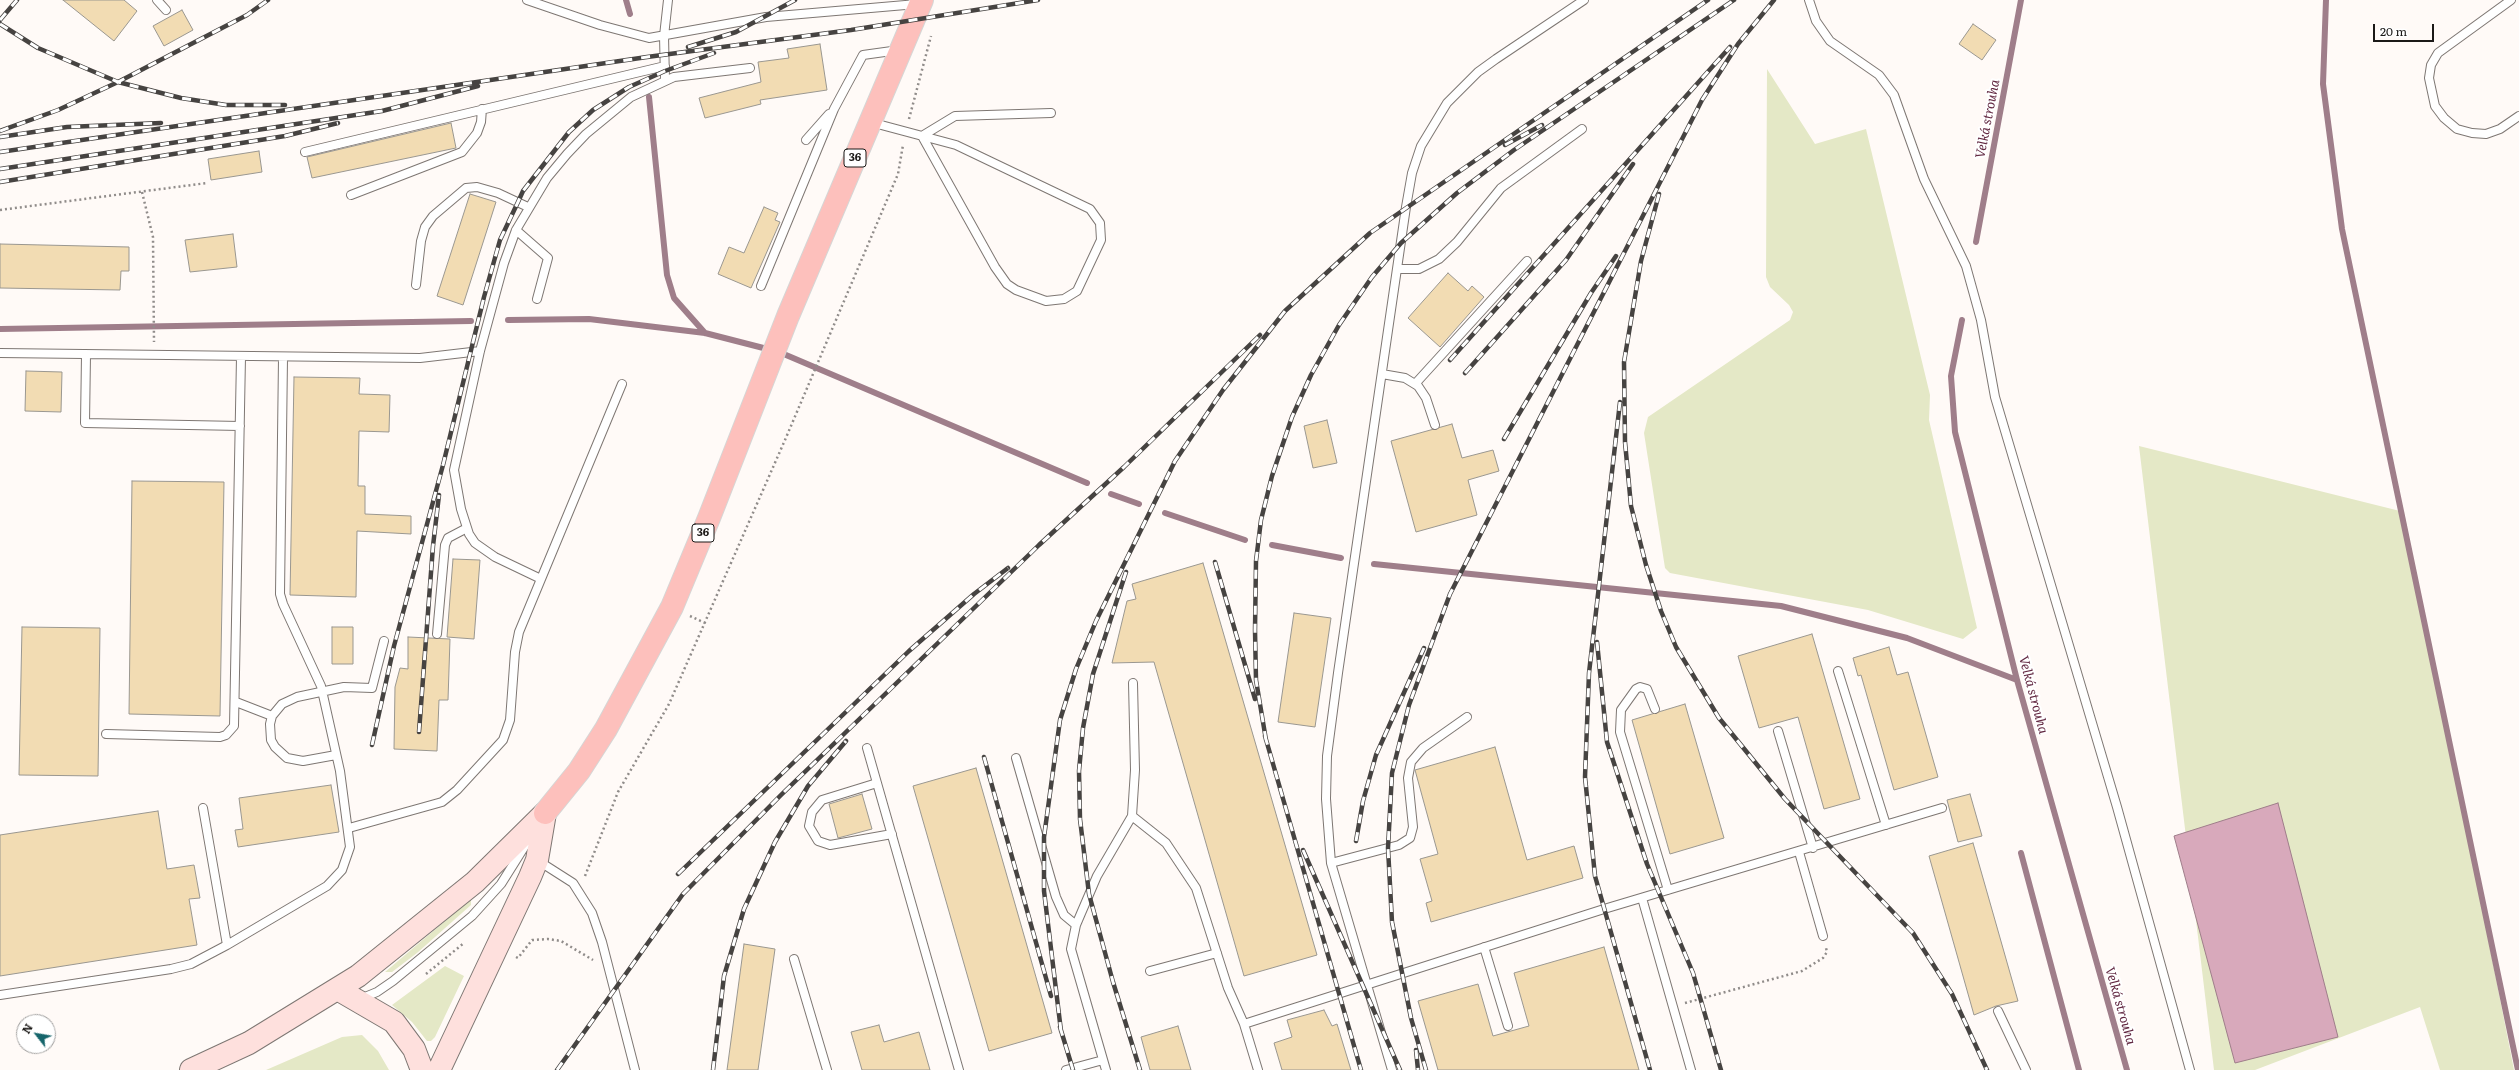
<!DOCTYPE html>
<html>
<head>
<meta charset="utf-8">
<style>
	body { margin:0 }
	#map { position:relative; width:2519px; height:1070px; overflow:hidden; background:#fffaf7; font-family:Literata,serif }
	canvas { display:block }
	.north { position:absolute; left:16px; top:1014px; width:40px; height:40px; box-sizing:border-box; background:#fff; border:1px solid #a4a3a2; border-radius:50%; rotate:301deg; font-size:11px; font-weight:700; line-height:16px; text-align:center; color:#1b1917 }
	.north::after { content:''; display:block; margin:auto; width:14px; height:18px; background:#16656b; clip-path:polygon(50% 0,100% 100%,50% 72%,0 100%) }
	.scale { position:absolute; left:2373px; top:24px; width:61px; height:18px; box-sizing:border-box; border:2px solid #1b1917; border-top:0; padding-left:5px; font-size:12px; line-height:14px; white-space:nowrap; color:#1b1917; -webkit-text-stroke:3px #fff; paint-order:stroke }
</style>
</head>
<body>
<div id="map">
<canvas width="2519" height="1070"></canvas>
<div class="north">N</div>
<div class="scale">20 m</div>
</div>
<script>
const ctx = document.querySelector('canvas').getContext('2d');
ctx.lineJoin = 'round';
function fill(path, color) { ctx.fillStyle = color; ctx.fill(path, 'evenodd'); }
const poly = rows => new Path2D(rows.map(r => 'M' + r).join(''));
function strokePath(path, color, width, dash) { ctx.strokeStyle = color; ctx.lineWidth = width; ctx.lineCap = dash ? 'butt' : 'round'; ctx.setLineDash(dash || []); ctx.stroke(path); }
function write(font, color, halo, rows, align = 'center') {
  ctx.font = font + ' Literata,serif'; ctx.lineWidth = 4; ctx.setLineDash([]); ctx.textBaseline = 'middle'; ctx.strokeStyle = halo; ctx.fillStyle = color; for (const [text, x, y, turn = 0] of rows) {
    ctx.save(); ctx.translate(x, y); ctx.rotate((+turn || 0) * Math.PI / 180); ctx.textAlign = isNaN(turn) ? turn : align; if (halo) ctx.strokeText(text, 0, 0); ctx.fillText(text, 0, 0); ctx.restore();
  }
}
const green = poly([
	[1767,69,1815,144,1866,129,1930,395,1929,420,1977,628,1963,639,1868,610,1670,573,1665,568,1644,433,1648,417,1790,320,1793,312,1789,305,1770,287,1766,277],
	[2139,446,2404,512,2514,1070,2440,1070,2420,1007,2255,1070,2214,1070],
	[471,899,471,905,417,953,392,972,385,972],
	[445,966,464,976,435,1037,431,1041,427,1041,412,1022,392,1005],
	[362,1035,378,1051,389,1070,266,1070,342,1037]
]);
const water = poly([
	[2278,803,2338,1037,2235,1063,2174,836,2278,803]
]);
const stream = poly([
	[626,0,630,14],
	[2326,0,2323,84,2342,229,2518,1070],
	[649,97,667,275,674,298,705,333],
	[1976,242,2021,0],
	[508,320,589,319,705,333,779,352,1087,483],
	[1962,320,1951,376,1955,432,2017,680,2127,1070],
	[0,329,471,321],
	[1111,494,1139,504],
	[1165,513,1245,540],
	[1272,545,1341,558],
	[1374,564,1781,606,1907,638,2017,680],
	[2021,853,2079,1070]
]);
const building = poly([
	[63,0,124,0,137,11,114,41,63,0],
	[182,10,193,30,164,46,153,26,182,10],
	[1973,24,1996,40,1982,60,1959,44,1973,24],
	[820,44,827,90,760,100,761,104,705,118,699,98,761,82,758,62,789,58,787,49,820,44],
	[451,123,456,148,312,178,307,157,451,123],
	[259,151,262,172,211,180,208,159,259,151],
	[470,194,496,202,463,305,437,296,470,194],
	[764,207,778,213,775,220,780,222,751,288,718,274,729,247,744,253,764,207],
	[233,234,237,267,190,272,185,240,233,234],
	[0,244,129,247,129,271,121,271,120,290,0,288,0,244],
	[1448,273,1468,291,1472,286,1484,297,1440,347,1408,318,1448,273],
	[26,371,62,372,61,412,25,411,26,371],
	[294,377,360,378,359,394,390,395,389,432,359,431,358,486,365,486,365,514,411,516,411,534,357,531,356,597,290,595,294,377],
	[1327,420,1337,463,1313,468,1304,426,1327,420],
	[1452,424,1462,458,1493,450,1499,471,1468,480,1477,515,1416,532,1391,441,1452,424],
	[132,481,224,482,220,716,129,714,132,481],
	[453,559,480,560,474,639,447,637,453,559],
	[1203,563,1317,955,1244,976,1154,662,1112,663,1127,601,1136,599,1132,584,1203,563],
	[1294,613,1331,618,1315,727,1278,722,1294,613],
	[22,627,100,628,98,776,19,775,22,627],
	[332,627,353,627,353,664,332,664,332,627],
	[1812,634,1860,799,1824,809,1798,717,1759,728,1738,656,1812,634],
	[408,637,450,639,448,700,439,700,437,751,394,749,395,687,400,668,408,669,408,637],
	[1889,647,1897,675,1908,672,1938,777,1894,790,1861,675,1858,676,1853,658,1889,647],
	[1685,704,1724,838,1670,854,1632,720,1685,704],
	[1495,747,1527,860,1574,846,1583,878,1431,922,1426,903,1432,901,1420,859,1438,854,1415,770,1495,747],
	[976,768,1052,1033,989,1051,913,786,976,768],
	[331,785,339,832,238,847,235,830,243,829,239,798,331,785],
	[862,794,872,829,838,838,829,804,862,794],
	[1970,794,1982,836,1958,842,1947,800,1970,794],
	[158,811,167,869,194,865,200,898,189,899,197,945,0,976,0,835,158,811],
	[1973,843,2018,1001,1996,1006,1974,1015,1929,856,1973,843],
	[744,944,775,949,758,1070,727,1070,744,944],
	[1604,947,1639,1070,1438,1070,1418,1001,1478,984,1493,1036,1529,1026,1514,973,1604,947],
	[1324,1010,1332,1026,1337,1024,1351,1070,1282,1070,1274,1043,1292,1037,1287,1020,1324,1010],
	[879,1025,884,1042,919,1032,930,1070,862,1070,851,1032,879,1025],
	[1178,1026,1191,1070,1150,1070,1141,1037,1178,1026]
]);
const path = poly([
	[909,119,931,36],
	[142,192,153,237,154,342],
	[0,210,207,183],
	[690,616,705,623],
	[585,876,618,792,669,704,785,440,898,174,903,145],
	[516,957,518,958,532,940,548,939,561,941,593,960],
	[426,974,464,943],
	[1685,1003,1802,971,1823,958,1827,952,1826,948]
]);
const lane = poly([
	[157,0,166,10],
	[527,0,600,25,649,38,766,17,917,4],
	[1809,0,1816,21,1830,41,1879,75,1894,95,1924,179,1966,266,1981,320,1995,397,2117,807,2190,1070],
	[2511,0,2438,53,2431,65,2429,78,2435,106,2444,118,2457,129,2472,133,2486,134,2500,129,2519,116],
	[665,80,664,36,668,0],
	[870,122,956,145,1090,209,1100,223,1101,240,1077,291,1064,299,1046,301,1016,290,1007,284,995,267,922,136],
	[922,136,955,116,1051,113],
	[806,140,829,114],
	[305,152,665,66],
	[351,195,462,152,477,133,481,122,482,109],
	[516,230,548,258,537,299],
	[1397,269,1419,269,1439,259,1457,242,1501,188,1582,129],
	[416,285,421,241,425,227,433,216,466,188,477,187,498,193,528,207],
	[761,286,834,109,863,55,899,50],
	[0,353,420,358,480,351],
	[86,355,85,423,240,426],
	[1382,374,1405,378,1418,386,1426,398,1435,425],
	[1415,384,1527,261],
	[541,579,495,557,475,543,469,534,461,509,454,470,480,351,504,263,516,230,547,178,567,154,586,134,631,97,674,77,750,68],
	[437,634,445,545,448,538,467,528],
	[1838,671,1886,825],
	[236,702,272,716],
	[1655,709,1647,689,1640,687,1636,689,1621,710,1620,732,1668,890],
	[1778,731,1813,848],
	[106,734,220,737,226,735,234,726,241,357],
	[867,748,959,1070],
	[336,755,303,761,287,758,275,747,271,740,270,724,272,716,282,704,297,697,344,687,372,688,384,641],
	[1016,758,1056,897,1064,915,1076,925],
	[877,783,822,800,812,812,809,826,818,841,830,845,892,834],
	[1132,816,1166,843,1196,888,1228,988,1244,1024,1604,909,1942,808],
	[349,828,442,802,457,790,503,740,510,720,515,652,519,632,622,384],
	[1799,852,1823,936],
	[537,860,573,883,592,913,602,942,635,1070],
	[1331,863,1399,845,1410,838,1413,827,1408,778,1411,762,1423,748,1467,717],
	[1642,898,1691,1070],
	[227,945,327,886,342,870,350,847,340,771,321,686,283,604,280,594,283,358],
	[1484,947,1508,1026],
	[794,959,827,1070],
	[1150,971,1217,953],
	[0,995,171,969,191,964,227,945,203,808],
	[360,999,377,992,393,981,472,916,501,884,528,841],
	[1998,1011,2026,1070],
	[1244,1024,1258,1070],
	[1066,1070,1103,1060],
	[1106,1070,1071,949,1076,925,1097,876,1132,816,1135,770,1133,683],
	[1392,1070,1331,863,1326,799,1327,756,1338,673,1406,207,1412,173,1421,146,1447,103,1478,72,1496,59,1584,0]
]);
const secondary = poly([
	[339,990,394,1022,414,1049,422,1070],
	[191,1070,249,1043,358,976,475,882,545,813],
	[439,1070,530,877,537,860,545,813]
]);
const primary = poly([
	[545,813,579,771,606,729,672,607,709,518,788,316,922,0]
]);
const rail = poly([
	[0,20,17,0],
	[0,24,38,48,118,82,181,98,226,105,285,105],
	[688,47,736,32,795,0],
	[0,131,58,110,118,82,247,15,268,0],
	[0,137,67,127,161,123],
	[1505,145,1542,125],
	[0,152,647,57,851,30,1038,0],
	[0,169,382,111,478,86],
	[0,182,285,136,338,123],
	[1659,194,1641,261,1624,362,1625,442,1631,506,1646,565,1661,611,1676,647,1719,718,1785,799,1913,933,1952,994,1987,1070],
	[1450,360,1730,47],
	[1465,373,1566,260,1633,164],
	[1620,402,1589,673,1585,777,1595,876,1650,1070],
	[1504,439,1591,293,1616,256],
	[1215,562,1255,699],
	[1126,572,1093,674,1083,728,1079,771,1080,819,1089,894,1113,982,1140,1070],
	[1597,642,1607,742,1647,864,1693,973,1721,1070],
	[419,732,433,546,439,495],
	[1265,736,1361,1070],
	[1266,740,1256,680,1255,630,1256,561,1261,520,1272,476,1292,417,1311,375,1339,325,1372,277,1401,243,1457,193,1514,150,1734,0],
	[372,745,394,646,443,465,484,297,500,240,518,202,523,191,569,132,593,110,629,87,665,71,714,53],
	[984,757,1051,996],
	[1356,841,1363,801,1376,755,1424,648],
	[1303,850,1400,1070],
	[678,874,909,651,974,594,1008,568],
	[1060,1027,1073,1070],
	[1061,1031,1044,891,1044,837,1060,720,1076,669,1096,621,1175,461,1223,390,1285,311,1370,233,1708,0],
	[1416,1050,1418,1070],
	[557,1070,683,894,781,795,1039,545,1124,467,1260,335],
	[713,1070,724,976,744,909,775,842,808,786,846,741],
	[1426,1070,1411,1018,1392,922,1388,848,1392,773,1409,705,1450,594,1702,100,1738,44,1774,0]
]);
const shields = [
	[855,158,22],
	[703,533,22]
];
const shieldNames = [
	["36",855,158],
	["36",703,533]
];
const waterNames = [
	["Velká strouha",1988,119,-79],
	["Velká strouha",2033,695,75],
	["Velká strouha",2120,1006,74]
];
fill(green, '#e4e8c6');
fill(water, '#d8a9bb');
strokePath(water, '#9f7e8a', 1);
strokePath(stream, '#9f7e8a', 6);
fill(building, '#f2dcb3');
strokePath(building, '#9a9790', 1);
strokePath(lane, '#7e7773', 10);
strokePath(secondary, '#7e7773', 24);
strokePath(primary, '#d6d6d5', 24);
strokePath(path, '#908c8a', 2.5, [2, 3]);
strokePath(lane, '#fff', 8);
strokePath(secondary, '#fee0dd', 22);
strokePath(primary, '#fdc0bc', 22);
strokePath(rail, '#464341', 4.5);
strokePath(rail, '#fff', 3, [9]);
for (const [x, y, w] of shields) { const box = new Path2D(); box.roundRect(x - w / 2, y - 9, w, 18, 3); ctx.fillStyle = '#fff'; ctx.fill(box); strokePath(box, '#1b1917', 1); }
write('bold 11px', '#1b1917', null, shieldNames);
write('italic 13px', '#622942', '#fff', waterNames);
</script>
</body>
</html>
